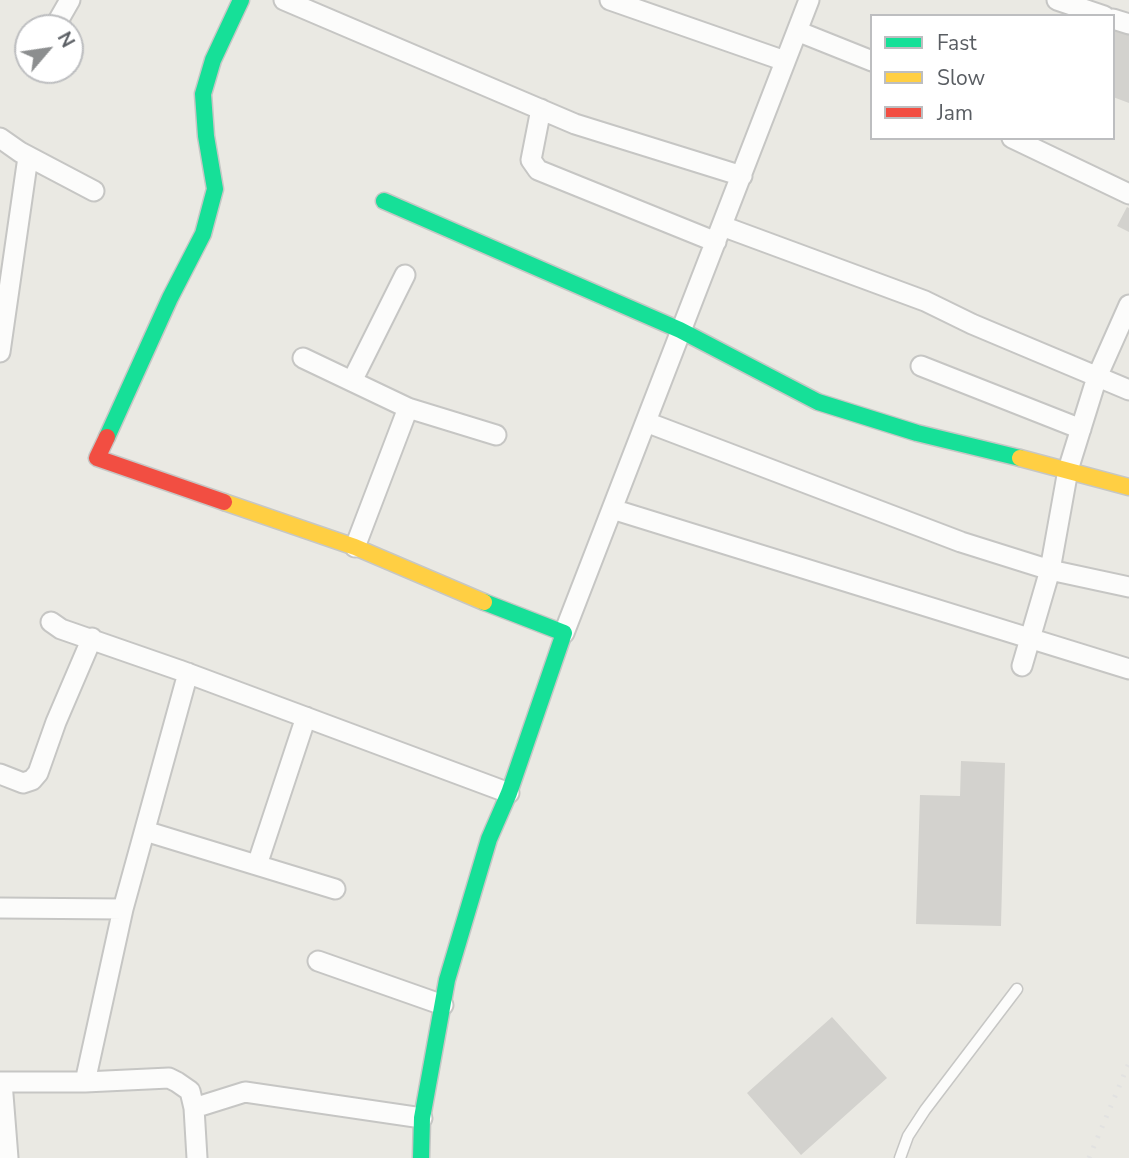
<!DOCTYPE html>
<html>
<head>
<meta charset="utf-8">
<style>
	body { margin:0 }
	#map { position:relative; width:1129px; height:1158px; overflow:hidden; background:#eae9e3; font-family:"Nunito Sans",sans-serif }
	canvas { display:block }
	.legend { position:absolute; left:870px; top:14px; width:245px; height:126px; box-sizing:border-box; background:#fff; border:2px solid #bdbec0; margin:0; padding:9px 12px; list-style:none; font-size:21px; color:#595d62 }
	.legend li { display:flex; align-items:center; gap:14px; height:35px }
	.legend b { width:35px; border:2px solid #bdbec0 }
	.north { position:absolute; left:14px; top:14px; width:70px; height:70px; box-sizing:border-box; background:#fff; border:2px solid #bdbec0; border-radius:50%; rotate:61deg; font-size:19px; font-weight:700; line-height:28px; text-align:center; color:#595d62 }
	.north::after { content:''; display:block; margin:auto; width:24px; height:32px; background:#8c8e8f; clip-path:polygon(50% 0,100% 100%,50% 72%,0 100%) }
</style>
</head>
<body>
<div id="map">
<canvas width="1129" height="1158"></canvas>
<ul class="legend">
<li><b style="height:9px;background:#16e098"></b>Fast</li>
<li><b style="height:9px;background:#ffcf43"></b>Slow</li>
<li><b style="height:9px;background:#f24e42"></b>Jam</li>
</ul>
<div class="north">N</div>
</div>
<script>
const ctx = document.querySelector('canvas').getContext('2d');
ctx.lineJoin = 'round';
function fill(path, color) { ctx.fillStyle = color; ctx.fill(path, 'evenodd'); }
const poly = rows => new Path2D(rows.map(r => 'M' + r).join(''));
function strokePath(path, color, width, dash) { ctx.strokeStyle = color; ctx.lineWidth = width; ctx.lineCap = dash ? 'butt' : 'round'; ctx.setLineDash(dash || []); ctx.stroke(path); }
const building = poly([
	[1113,30,1129,35,1129,103,1113,97],
	[1127,207,1129,208,1129,232,1117,226],
	[961,761,1005,763,1001,926,916,924,920,795,960,796],
	[832,1017,887,1078,801,1155,747,1093]
]);
const lane = poly([
	[900,1158,908,1136,925,1110,1017,989]
]);
const street = poly([
	[284,0,575,124,742,176],
	[610,0,785,61],
	[1057,0,1104,16],
	[1113,19,1129,24],
	[54,28,70,0],
	[797,31,872,61],
	[541,109,531,160,538,170,716,242],
	[0,138,20,152,94,191],
	[1012,138,1129,194],
	[722,226,925,301,972,324,1129,390],
	[0,352,28,157],
	[303,358,408,408,496,435],
	[921,366,1081,429],
	[352,381,405,275],
	[646,422,961,542,1050,570,1129,587],
	[612,509,1129,669],
	[355,547,408,408],
	[51,622,61,629,179,670,509,793],
	[564,633,809,0],
	[1022,666,1050,570,1068,470,1097,377,1129,305],
	[188,673,123,909,85,1082,169,1078,177,1082,190,1091,194,1108,197,1158],
	[0,774,23,783,32,780,38,773,56,722,92,638],
	[145,831,335,889],
	[257,865,306,717],
	[0,908,123,909],
	[318,961,443,1005],
	[0,1082,85,1082],
	[2,1082,8,1158],
	[194,1108,245,1092,422,1118]
]);
const fast = poly([
	[384,201,680,330,818,402,917,433,1020,458],
	[107,437,170,298,203,234,215,189,206,136,203,94,213,60,241,0],
	[421,1158,422,1118,447,980,489,839,509,793,564,633,484,602]
]);
const slow = poly([
	[1020,458,1129,487],
	[224,502,355,547,484,602]
]);
const jam = poly([
	[107,437,97,458,224,502]
]);
const rail = poly([
	[1089,1158,1129,1063]
]);
fill(building, '#d3d2ce');
strokePath(lane, '#c6c6c4', 13);
strokePath(street, '#c6c6c4', 23);
strokePath(fast, '#c6c7c5', 19);
strokePath(slow, '#c6c7c5', 19);
strokePath(jam, '#c6c7c5', 19);
strokePath(lane, '#fcfcfb', 10);
strokePath(street, '#fcfcfb', 19);
strokePath(fast, '#16e098', 16);
strokePath(slow, '#ffcf43', 16);
strokePath(jam, '#f24e42', 16);
strokePath(rail, '#e2e2e1', 5, [2, 9]);
</script>
</body>
</html>
